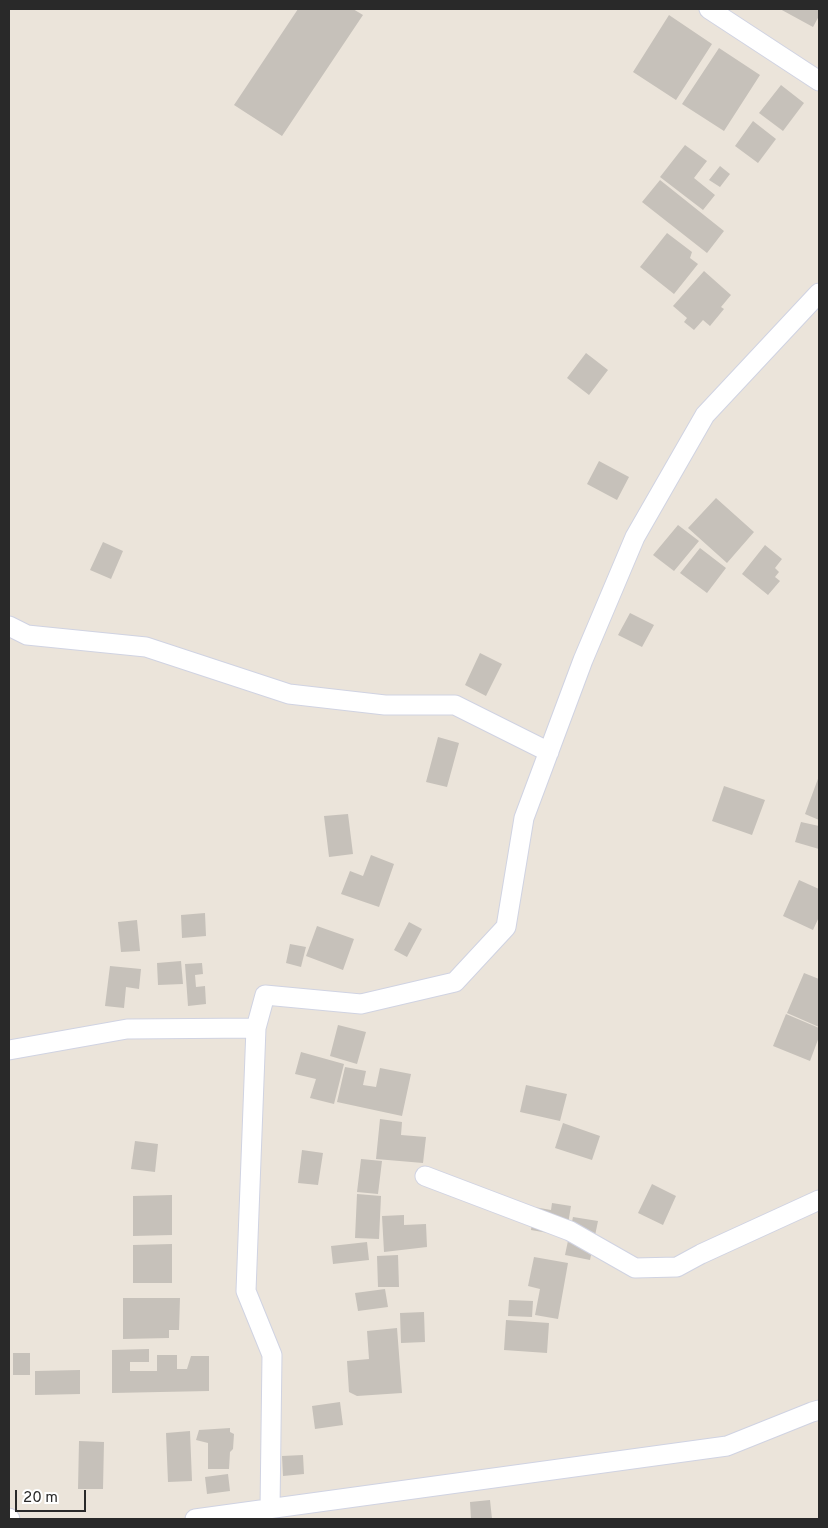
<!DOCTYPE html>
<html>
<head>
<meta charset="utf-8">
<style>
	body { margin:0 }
	#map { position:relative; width:828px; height:1528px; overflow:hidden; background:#ebe4da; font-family:Overpass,sans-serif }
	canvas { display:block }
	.frame { position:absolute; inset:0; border:10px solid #292929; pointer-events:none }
	.scale { position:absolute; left:15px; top:1490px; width:71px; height:22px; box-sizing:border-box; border:2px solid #292929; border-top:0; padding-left:6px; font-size:15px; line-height:18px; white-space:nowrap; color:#292929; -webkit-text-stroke:4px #fff; paint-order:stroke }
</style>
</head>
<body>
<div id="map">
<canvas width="828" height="1528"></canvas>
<div class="frame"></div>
<div class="scale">20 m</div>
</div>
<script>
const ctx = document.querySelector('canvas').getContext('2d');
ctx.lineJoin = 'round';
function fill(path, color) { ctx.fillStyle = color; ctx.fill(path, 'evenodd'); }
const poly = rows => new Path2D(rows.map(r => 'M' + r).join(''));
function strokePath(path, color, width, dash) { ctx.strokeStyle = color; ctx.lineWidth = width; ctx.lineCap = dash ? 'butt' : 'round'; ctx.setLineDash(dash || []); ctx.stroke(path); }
const building = poly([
	[298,9,353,9,363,15,282,136,234,105],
	[780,9,819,9,819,16,813,27],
	[669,15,712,44,676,100,633,72],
	[719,48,760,75,724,131,682,104],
	[781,85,804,103,783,131,759,113],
	[753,121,776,139,758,163,735,146],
	[685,145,707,161,694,178,715,195,703,210,660,177],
	[720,166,730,174,720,187,709,180],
	[660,180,724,231,707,253,642,202],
	[667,233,692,252,690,258,698,264,674,294,640,267],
	[704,271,731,295,721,307,724,309,710,326,703,320,694,330,684,322,687,318,673,306],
	[586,353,608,370,589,395,567,378],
	[599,461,629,477,617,500,587,484],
	[716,498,754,532,727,563,688,528],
	[678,525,699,541,674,571,653,555],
	[103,542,123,551,111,579,90,570],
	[765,545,782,559,775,568,779,572,775,577,780,581,768,595,742,574],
	[700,548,726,568,707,593,680,573],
	[630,613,654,625,642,647,618,635],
	[480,653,502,664,486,696,465,685],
	[438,737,459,743,447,787,426,782],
	[819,776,819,820,805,814],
	[724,786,765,800,752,835,712,821],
	[348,814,353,854,329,857,324,816],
	[801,822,819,826,819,849,795,842],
	[371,855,394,864,379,907,341,894,350,871,363,876],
	[799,880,819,889,819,917,813,930,783,916],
	[205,913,206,936,182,938,181,915],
	[137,920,140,951,121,952,118,922],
	[409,922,422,929,407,957,394,950],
	[317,926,354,939,343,970,306,956],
	[290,944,306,947,301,967,286,963],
	[181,961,183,984,158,985,157,963],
	[202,963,203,974,195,975,196,987,205,986,206,1004,188,1006,185,964],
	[110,966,141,969,139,989,126,987,124,1008,105,1006],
	[804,973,819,979,819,1027,787,1013],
	[786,1014,819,1028,819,1037,810,1061,773,1046],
	[338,1025,366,1032,357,1064,330,1056],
	[301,1052,344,1064,334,1104,310,1098,316,1079,295,1074],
	[345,1067,366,1071,363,1085,376,1087,380,1068,411,1074,402,1116,337,1102],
	[526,1085,567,1094,560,1121,520,1112],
	[380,1119,402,1122,401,1135,426,1137,423,1163,376,1159],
	[563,1123,600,1136,592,1160,555,1148],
	[135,1141,158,1144,155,1172,131,1169],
	[302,1150,323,1153,318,1185,298,1183],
	[361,1159,382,1161,378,1194,357,1192],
	[652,1184,676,1196,663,1225,638,1213],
	[357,1194,381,1196,379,1239,355,1238],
	[172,1195,172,1235,133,1236,133,1196],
	[552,1203,571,1206,566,1236,531,1230,534,1207,551,1210],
	[404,1215,404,1225,426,1224,427,1247,384,1252,382,1216],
	[573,1217,598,1221,590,1260,565,1255],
	[367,1242,369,1260,333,1264,331,1246],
	[172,1244,172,1283,133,1283,133,1245],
	[398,1255,399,1287,378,1287,377,1256],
	[534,1257,568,1263,558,1319,535,1315,540,1289,528,1286],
	[385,1289,388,1307,358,1311,355,1293],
	[123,1298,180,1298,179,1330,169,1330,169,1338,123,1339],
	[509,1300,533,1301,532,1317,508,1316],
	[424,1312,425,1342,401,1343,400,1313],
	[506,1320,549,1323,547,1353,504,1350],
	[397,1328,402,1393,357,1396,349,1392,347,1361,369,1359,367,1331],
	[149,1349,149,1362,130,1362,130,1371,157,1371,157,1355,177,1355,177,1369,187,1369,191,1356,209,1356,209,1391,112,1393,112,1350],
	[13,1353,30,1353,30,1375,13,1375],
	[80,1370,80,1394,35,1395,35,1371],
	[340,1402,343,1425,315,1429,312,1406],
	[230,1428,230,1432,234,1434,233,1449,230,1452,229,1469,208,1469,208,1443,196,1440,199,1430],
	[190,1431,192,1481,168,1482,166,1433],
	[79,1441,104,1442,103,1489,78,1489],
	[303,1455,304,1474,283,1476,282,1456],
	[228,1474,230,1491,207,1494,205,1477],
	[490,1500,492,1519,471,1519,470,1502]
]);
const street = poly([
	[709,9,819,81],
	[9,626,27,635,146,647,289,694,385,705,455,705,549,752],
	[256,1028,265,995,361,1004,455,982,506,927,524,818,583,660,635,537,705,415,819,293],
	[9,1050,127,1029,256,1028,246,1291,272,1355,270,1509],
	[425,1176,570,1231,635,1268,677,1267,701,1254,819,1200],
	[9,1518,10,1519],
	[195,1519,727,1446,812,1412,819,1410]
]);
fill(building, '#c6c1ba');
strokePath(street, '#d0d3e2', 21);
strokePath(street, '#fff', 19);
</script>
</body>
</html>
